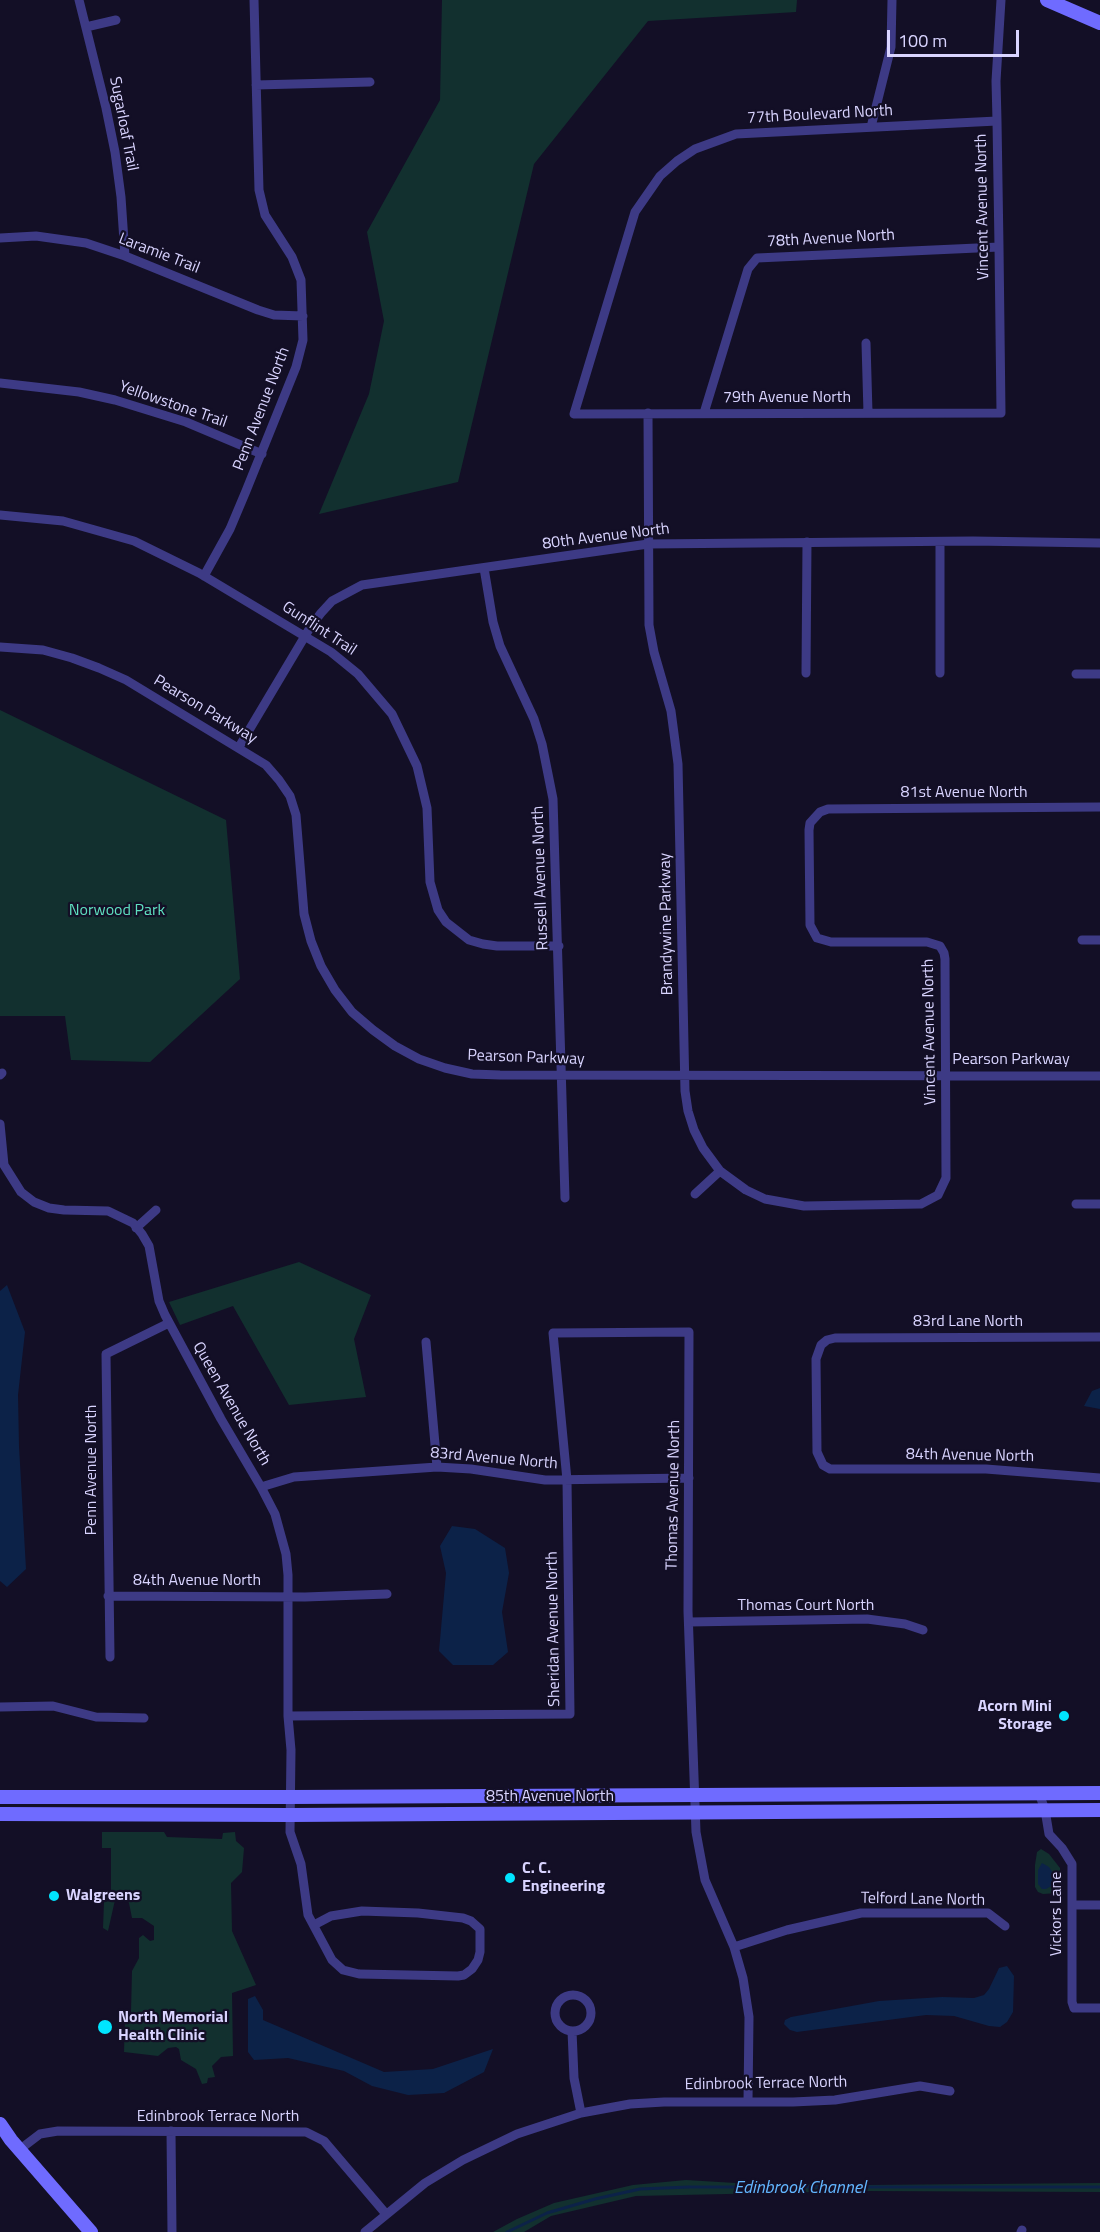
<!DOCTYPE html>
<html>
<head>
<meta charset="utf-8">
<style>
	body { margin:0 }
	#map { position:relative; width:1100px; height:2232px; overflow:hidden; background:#130f26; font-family:"Titillium Web",sans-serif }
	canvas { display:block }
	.scale { position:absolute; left:887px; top:30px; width:132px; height:27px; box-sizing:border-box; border:3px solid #d9d4ff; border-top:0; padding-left:8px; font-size:18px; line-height:21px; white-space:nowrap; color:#d9d4ff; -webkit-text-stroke:4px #130f26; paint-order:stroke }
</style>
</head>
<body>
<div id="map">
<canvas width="1100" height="2232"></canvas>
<div class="scale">100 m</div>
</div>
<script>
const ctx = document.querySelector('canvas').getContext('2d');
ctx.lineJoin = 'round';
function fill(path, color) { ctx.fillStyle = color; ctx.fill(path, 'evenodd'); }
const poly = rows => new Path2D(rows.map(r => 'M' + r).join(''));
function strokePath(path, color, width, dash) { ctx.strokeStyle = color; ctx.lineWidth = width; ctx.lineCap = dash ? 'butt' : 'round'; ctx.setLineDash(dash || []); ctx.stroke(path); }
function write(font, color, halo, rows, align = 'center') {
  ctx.font = font + ' "Titillium Web",sans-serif'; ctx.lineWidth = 4.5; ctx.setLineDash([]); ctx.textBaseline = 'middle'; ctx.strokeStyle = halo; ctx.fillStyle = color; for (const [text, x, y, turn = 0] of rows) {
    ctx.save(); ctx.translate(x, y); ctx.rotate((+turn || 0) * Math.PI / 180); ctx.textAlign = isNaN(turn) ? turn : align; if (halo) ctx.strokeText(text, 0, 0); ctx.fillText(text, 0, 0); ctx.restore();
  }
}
const green = poly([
	[442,0,797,0,796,12,648,21,534,164,458,482,319,514,369,394,384,321,367,232,440,100],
	[0,710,226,820,240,979,150,1062,71,1060,65,1016,0,1016],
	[299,1262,371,1295,354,1339,366,1397,289,1405,233,1306,180,1325,169,1302],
	[102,1832,164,1832,167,1837,222,1839,223,1833,235,1832,236,1841,244,1848,242,1872,231,1883,232,1931,256,1985,232,1993,233,2056,221,2057,212,2066,215,2077,208,2078,207,2083,202,2084,196,2069,181,2060,179,2049,176,2047,168,2048,158,2056,124,2052,125,2019,131,2012,132,1971,139,1958,139,1938,143,1935,150,1941,154,1940,154,1926,142,1918,132,1918,129,1903,126,1897,121,1896,115,1900,108,1931,103,1928,104,1902,111,1901,111,1848,102,1848],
	[1041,1849,1049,1854,1060,1868,1061,1890,1058,1893,1043,1894,1038,1892,1035,1887,1035,1865,1037,1852],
	[686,2180,752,2184,867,2185,1100,2183,1100,2192,864,2191,636,2196,551,2216,524,2232,493,2232,517,2219,554,2203,633,2185]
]);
const water = poly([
	[7,1285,25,1332,18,1395,19,1446,26,1569,7,1587,0,1581,0,1291],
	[1100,1388,1100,1409,1084,1406,1092,1391],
	[452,1526,475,1529,505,1548,509,1573,502,1612,508,1652,493,1665,453,1665,439,1651,446,1573,440,1546],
	[1042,1863,1049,1867,1053,1873,1053,1885,1046,1889,1042,1889,1038,1884,1038,1870],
	[1007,1966,1014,1976,1013,2012,1007,2022,1000,2027,989,2026,954,2016,926,2015,797,2032,790,2030,784,2024,785,2020,791,2017,879,2001,942,1997,974,1998,984,1995,989,1989,999,1968],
	[255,1996,263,2010,263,2020,384,2072,433,2069,493,2049,484,2072,444,2093,408,2095,372,2086,344,2071,288,2058,254,2060,248,2052,248,1999]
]);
const stream = poly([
	[507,2232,547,2213,595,2199,640,2189,689,2187,1100,2187]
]);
const street = poly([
	[79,0,106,108,115,152,121,197,125,256],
	[86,27,116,20],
	[256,85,370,82],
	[997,121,736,134,695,149,677,161,660,176,635,212,574,414,1001,413,999,247,997,121,996,81,1001,0],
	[871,127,891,47,892,0],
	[0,238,36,236,86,243,125,256,258,310,274,315,303,316],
	[866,343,868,413],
	[0,383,79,392,115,400,186,422,262,454],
	[648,413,649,625,654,652,671,711,678,764,685,1091,688,1111,694,1130,703,1148,720,1171,746,1190,765,1199,804,1206,921,1204,938,1195,946,1178,945,959,944,953,940,946,927,942,831,942,817,938,810,925,809,830,810,823,820,812,828,809,1100,807],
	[704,413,748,269,757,258,999,247],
	[0,515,63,521,134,541,199,573,331,652,358,674,392,714,417,766,427,808,430,882,438,910,446,922,469,940,483,944,497,946,559,946],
	[484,568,493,622,500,646,534,719,542,744,553,799,565,1198],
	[204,576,230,529,246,491,296,367,303,340,301,280,292,257,265,215,259,190,254,0],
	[0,647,43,650,72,658,99,668,126,680,266,765,279,780,290,796,296,815,304,914,311,941,321,966,335,990,352,1012,373,1030,395,1046,419,1059,445,1068,472,1074,500,1075,1100,1076],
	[806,673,807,542],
	[940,673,940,542],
	[1076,674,1100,674],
	[239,747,311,626,321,613,332,601,362,585,648,544,973,541,1100,543],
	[1082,940,1100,940],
	[0,1075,2,1073],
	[0,1124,4,1165,21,1192,34,1202,49,1208,64,1210,108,1211,133,1223,142,1234,149,1246,159,1301,165,1315,221,1419,261,1487,275,1514,286,1554,288,1575,288,1716,291,1750,290,1832,301,1864,308,1915,332,1960,343,1970,359,1974,458,1976,464,1975,472,1969,478,1960,480,1952,480,1929,471,1921,463,1918,418,1913,362,1911,331,1916,314,1925],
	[695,1194,720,1171],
	[1076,1204,1100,1204],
	[136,1228,156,1210],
	[1100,1337,835,1338,827,1340,821,1345,816,1359,817,1452,823,1465,830,1469,986,1469,1100,1478],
	[426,1342,437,1467],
	[261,1487,294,1477,437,1467,471,1469,545,1480,689,1478],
	[108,1596,305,1597,387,1594],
	[689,1622,867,1619,905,1624,923,1630],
	[110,1657,106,1354,169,1323],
	[0,1707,53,1706,96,1717,144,1718],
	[288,1716,570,1714,567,1480,553,1333,689,1332,688,1611,696,1832,705,1880,734,1947,743,1978,749,2017,748,2101],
	[1039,1793,1045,1810,1049,1834,1062,1848,1072,1864,1072,2002,1074,2008,1100,2008],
	[1073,1905,1100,1905],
	[734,1947,787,1930,861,1913,988,1913,1005,1926],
	'555 2013a18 18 0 1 1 36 0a18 18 0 1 1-36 0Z',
	[572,2031,574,2078,581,2113],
	[171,2131,172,2232],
	[19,2150,40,2134,58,2131,306,2132,324,2141,386,2214],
	[365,2232,425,2183,463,2160,517,2134,581,2113,630,2104,664,2102,793,2102,835,2100,920,2086,950,2091],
	[1021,2232,1022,2230]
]);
const secondary = poly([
	[1047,0,1100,23],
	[0,1797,291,1797,1100,1793],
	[0,1814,290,1815,1100,1810],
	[0,2124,11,2140,91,2232]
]);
const markers = [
	[1064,1716,6,"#00e5ff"],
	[510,1878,6,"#00e5ff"],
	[54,1896,6,"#00e5ff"],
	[105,2027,8,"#00e5ff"]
];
const streetNames = [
	["77th Boulevard North",820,115,-3],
	["Sugarloaf Trail",123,124,79],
	["Vincent Avenue North",983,207,-91],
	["78th Avenue North",831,239,-3],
	["Laramie Trail",159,254,21],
	["79th Avenue North",787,398],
	["Yellowstone Trail",173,405,19],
	["Penn Avenue North",262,409,-69],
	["80th Avenue North",606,537,-7],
	["Gunflint Trail",319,629,33],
	["Pearson Parkway",205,710,31],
	["81st Avenue North",964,793],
	["Russell Avenue North",541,878,-92],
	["Brandywine Parkway",667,924,-91],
	["Vincent Avenue North",930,1032,-91],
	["Pearson Parkway",526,1058,2],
	["Pearson Parkway",1011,1060],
	["83rd Lane North",968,1322],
	["Queen Avenue North",231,1404,60],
	["84th Avenue North",970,1456,1],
	["83rd Avenue North",494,1459,5],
	["Penn Avenue North",92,1470,-90],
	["Thomas Avenue North",674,1495,-89],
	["84th Avenue North",197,1581],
	["Thomas Court North",806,1606],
	["Sheridan Avenue North",554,1629,-91],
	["85th Avenue North",550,1797],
	["Telford Lane North",923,1900,1],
	["Vickors Lane",1057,1914,-90],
	["Edinbrook Terrace North",766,2084,-1],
	["Edinbrook Terrace North",218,2117]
];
const parkNames = [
	["Norwood Park",117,911]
];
const poiNames = [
	["Acorn Mini",1052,1707,"right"],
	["Storage",1052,1725,"right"],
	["C. C.",522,1869],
	["Engineering",522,1887],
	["Walgreens",66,1896],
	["North Memorial",118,2018],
	["Health Clinic",118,2036]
];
const waterNames = [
	["Edinbrook Channel",800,2189]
];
fill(green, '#12302f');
fill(water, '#0c2248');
strokePath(stream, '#0c2248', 3);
strokePath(street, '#3d3a85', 9);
strokePath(secondary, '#6f6bff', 14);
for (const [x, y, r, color] of markers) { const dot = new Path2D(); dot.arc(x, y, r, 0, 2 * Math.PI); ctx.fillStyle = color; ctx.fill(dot); strokePath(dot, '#130f26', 2); }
write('16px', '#d9d4ff', '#130f26', streetNames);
write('16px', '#5fe0c0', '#130f26', parkNames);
write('bold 16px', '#d9d4ff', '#130f26', poiNames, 'left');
write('italic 18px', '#62b6ff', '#130f26', waterNames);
</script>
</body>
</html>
